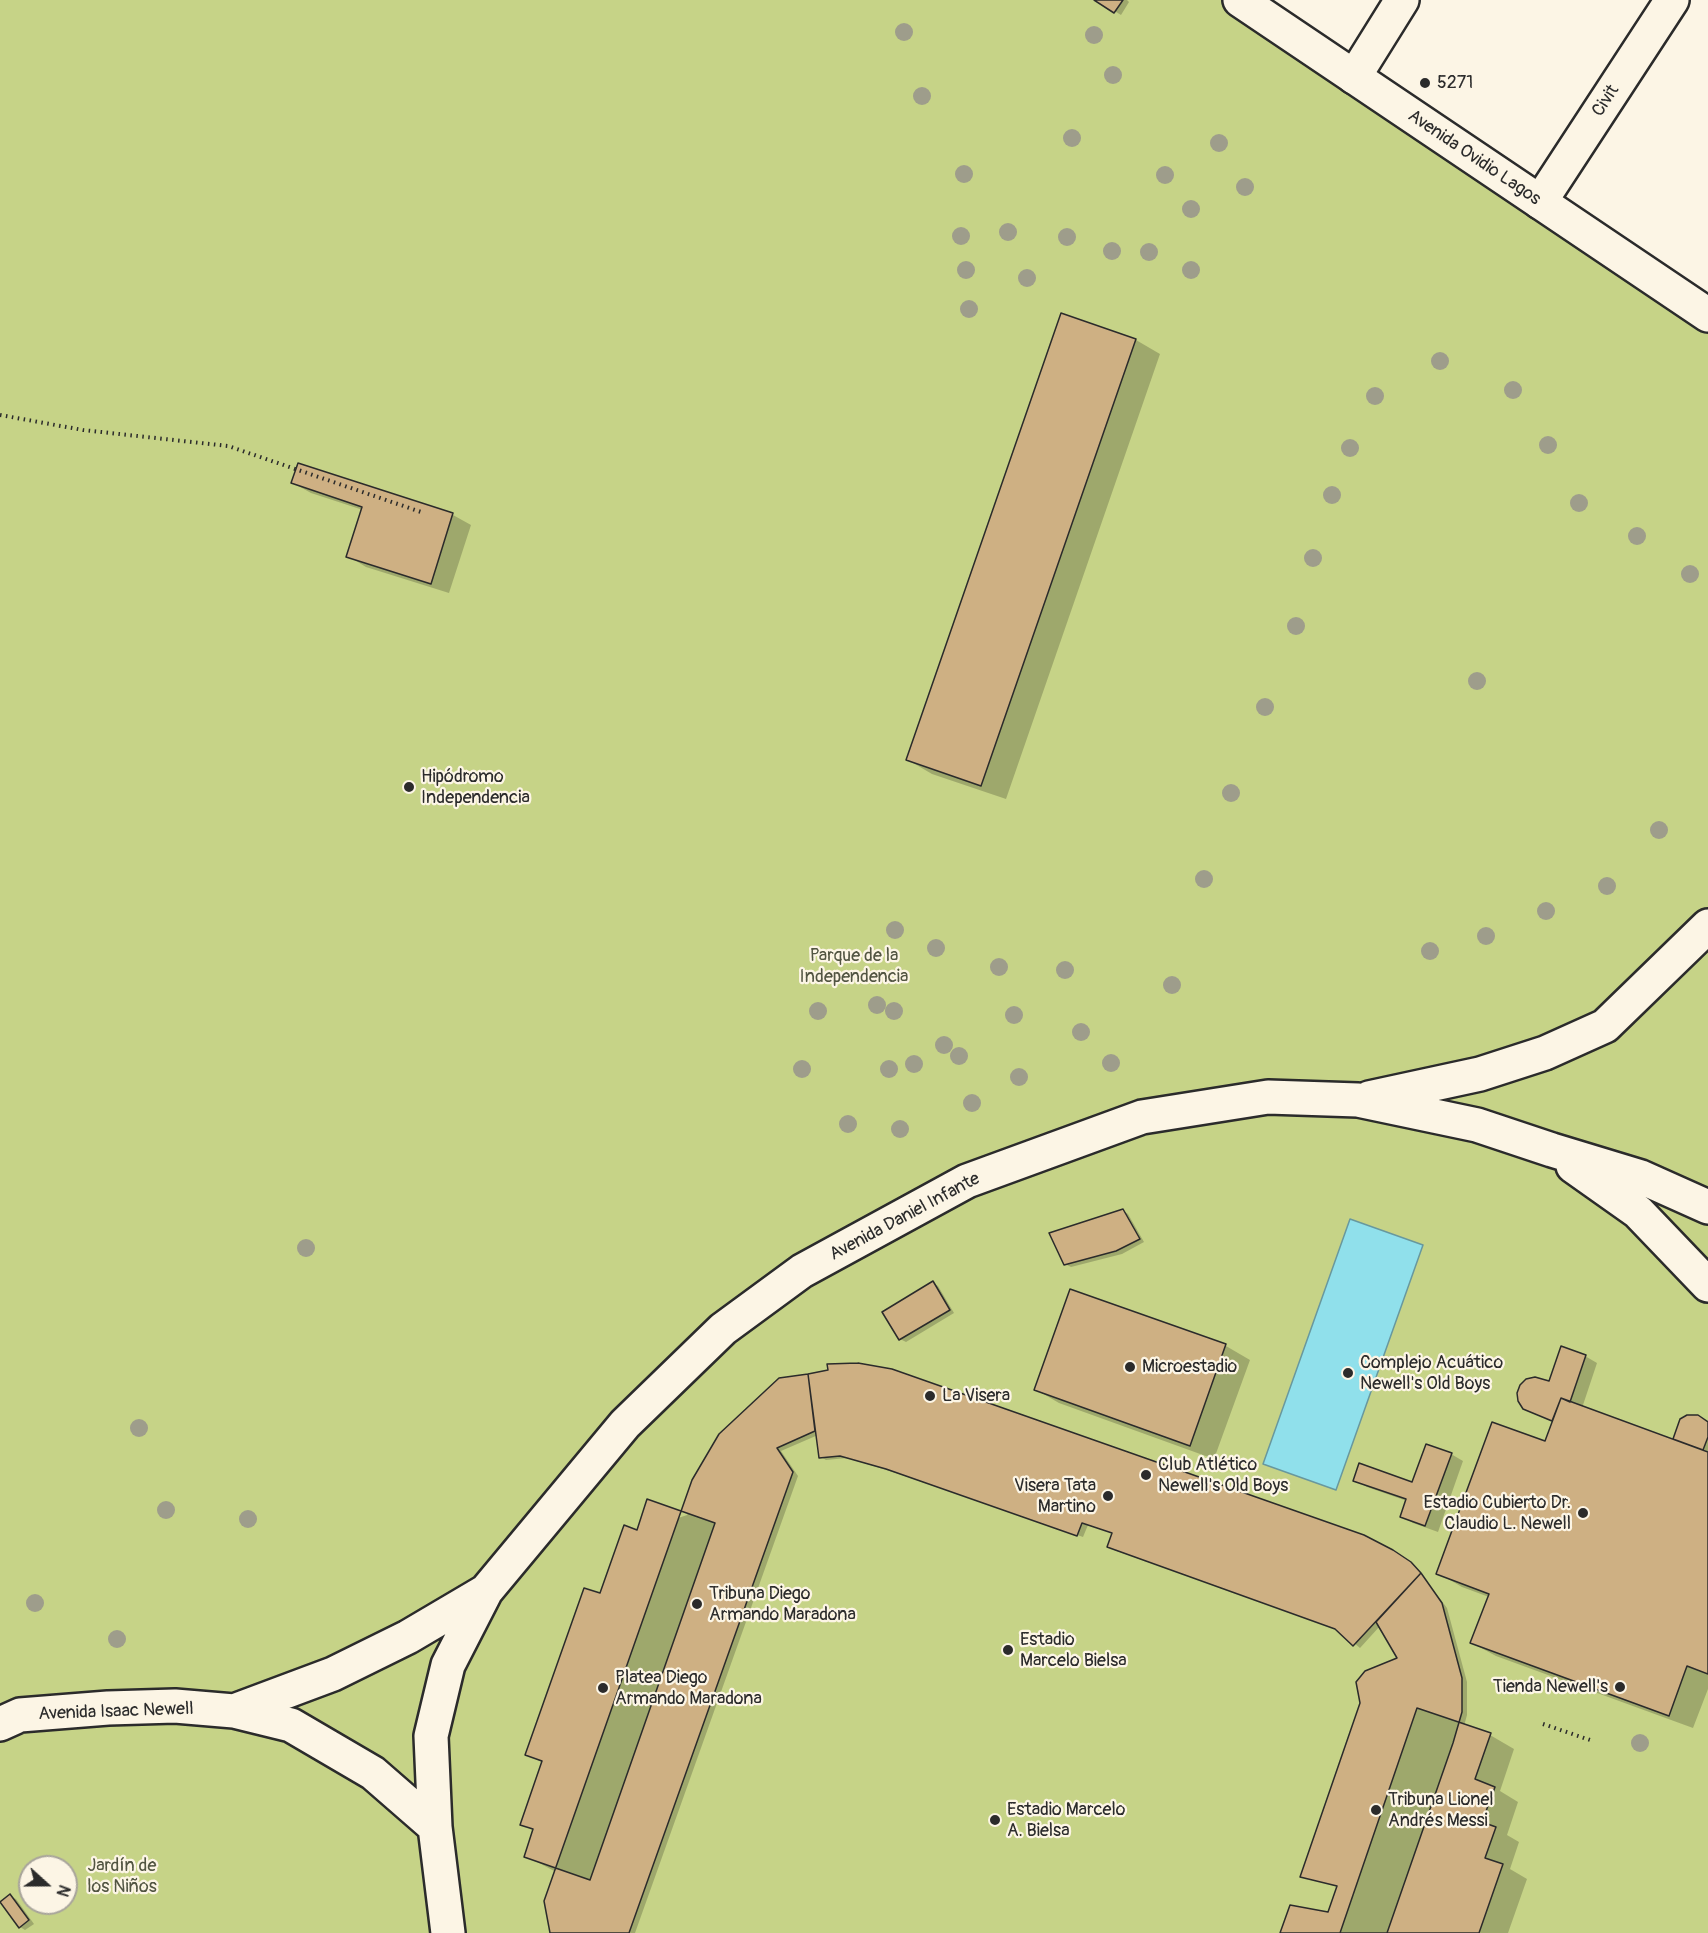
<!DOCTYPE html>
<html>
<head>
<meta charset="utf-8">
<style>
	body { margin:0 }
	#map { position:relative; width:1708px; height:1933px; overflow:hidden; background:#fcf5e5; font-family:Pangolin,sans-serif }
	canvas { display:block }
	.north { position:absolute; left:18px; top:1855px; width:60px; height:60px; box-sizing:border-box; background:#fcf5e5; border:2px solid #a8a49b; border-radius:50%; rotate:111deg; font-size:16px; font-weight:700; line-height:24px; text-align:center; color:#2b2b2b }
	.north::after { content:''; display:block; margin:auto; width:21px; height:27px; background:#2b2b2b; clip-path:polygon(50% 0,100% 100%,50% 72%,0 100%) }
</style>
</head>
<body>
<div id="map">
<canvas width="1708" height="1933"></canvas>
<div class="north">N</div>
</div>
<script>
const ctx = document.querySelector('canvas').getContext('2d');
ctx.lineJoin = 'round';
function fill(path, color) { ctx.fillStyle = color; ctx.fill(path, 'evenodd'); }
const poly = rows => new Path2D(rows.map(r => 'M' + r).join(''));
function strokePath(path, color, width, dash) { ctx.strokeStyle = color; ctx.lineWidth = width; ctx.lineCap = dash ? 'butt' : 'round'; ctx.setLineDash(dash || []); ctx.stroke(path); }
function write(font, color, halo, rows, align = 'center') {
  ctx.font = font + ' Pangolin,sans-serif'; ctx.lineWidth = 4.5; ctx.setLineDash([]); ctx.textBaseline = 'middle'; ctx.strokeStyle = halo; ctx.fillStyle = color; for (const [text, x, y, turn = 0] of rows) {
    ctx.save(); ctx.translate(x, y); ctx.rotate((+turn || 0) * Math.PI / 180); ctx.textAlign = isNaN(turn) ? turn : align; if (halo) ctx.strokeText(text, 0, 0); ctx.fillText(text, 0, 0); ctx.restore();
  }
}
const green = poly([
	[0,0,1240,0,1708,315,1708,1933,0,1933],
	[30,1867,66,1867,66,1903,30,1903]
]);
const water = poly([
	[1350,1219,1423,1245,1336,1490,1263,1464,1350,1219]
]);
const shadow = poly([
	[1097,0,1127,0,1129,2,1121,15],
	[1062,315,1136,340,1160,354,1006,799,932,774,908,760],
	[299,465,453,515,471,525,449,593,366,567,348,556,363,510,311,493,293,483],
	[1122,1210,1128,1214,1144,1242,1122,1254,1071,1267,1065,1264],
	[933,1283,938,1286,954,1313,906,1342,900,1339],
	[1071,1291,1226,1346,1250,1360,1214,1459,1059,1403,1035,1389],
	[1585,1356,1597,1363,1582,1408,1681,1443,1674,1439,1702,1418,1708,1421,1708,1689,1693,1728,1496,1656,1472,1643,1489,1597,1462,1587,1438,1573,1546,1443,1554,1422,1524,1408,1550,1383],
	[830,1371,1398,1555,1416,1567,1447,1608,1467,1682,1467,1715,1464,1726,1490,1735,1514,1749,1500,1791,1518,1802,1507,1835,1519,1842,1510,1869,1527,1879,1508,1933,1282,1933,1329,1914,1338,1887,1301,1876,1399,1659,1380,1626,1360,1648,1338,1629,1114,1550,1109,1547,1113,1533,1088,1525,1083,1537,893,1472,847,1458,826,1460,821,1457,818,1435,781,1451,798,1476,635,1933,553,1933,556,1872,526,1856,534,1831,522,1824,543,1763,527,1754,601,1595,638,1532,687,1515,779,1380],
	[1451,1454,1463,1461,1438,1532,1413,1523,1401,1516,1407,1501,1367,1487,1355,1480,1413,1484],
	[10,1896,16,1899,34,1924,25,1930,20,1927]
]);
const building = poly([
	[1094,0,1123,0,1114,13,1094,0],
	[1061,313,1136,339,981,786,906,760,1061,313],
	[298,463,453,513,431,584,346,557,362,507,291,483,298,463],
	[1123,1209,1140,1239,1116,1251,1064,1265,1049,1233,1123,1209],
	[933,1281,950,1310,899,1340,882,1312,933,1281],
	[1070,1289,1226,1344,1190,1446,1034,1390,1070,1289],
	[1561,1346,1586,1355,1570,1402,1561,1398,1552,1421,1523,1409,1518,1401,1517,1393,1520,1385,1526,1379,1535,1377,1549,1381,1561,1346],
	[858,1363,892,1369,1364,1535,1393,1550,1411,1562,1421,1573,1353,1646,1335,1629,1107,1547,1112,1533,1082,1523,1077,1536,886,1469,840,1456,819,1458,808,1374,828,1370,827,1364,858,1363],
	[808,1374,815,1431,777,1448,793,1472,629,1933,550,1933,544,1901,692,1480,719,1434,779,1378,808,1374],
	[1561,1398,1708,1452,1708,1674,1687,1666,1669,1716,1470,1643,1489,1594,1436,1574,1492,1422,1545,1441,1561,1398],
	[1687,1415,1698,1415,1708,1422,1708,1437,1703,1450,1673,1439,1680,1419,1687,1415],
	[1426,1444,1452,1453,1425,1526,1400,1517,1406,1499,1353,1481,1359,1463,1412,1482,1426,1444],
	[647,1499,715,1523,590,1880,524,1857,533,1829,520,1825,542,1761,525,1755,584,1588,600,1593,624,1525,637,1530,647,1499],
	[1421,1573,1442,1603,1462,1678,1462,1712,1453,1743,1387,1933,1280,1933,1290,1905,1328,1912,1337,1886,1300,1877,1360,1703,1356,1682,1365,1671,1397,1658,1376,1622,1421,1573],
	[1417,1708,1491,1733,1475,1779,1495,1787,1482,1822,1496,1827,1485,1858,1503,1864,1479,1933,1340,1933,1417,1708],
	[10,1894,29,1920,19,1928,0,1902,10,1894]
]);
const path = poly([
	[0,415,83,430,228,446,424,513],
	[1543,1724,1590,1740]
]);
const street = poly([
	[1354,77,1402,0],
	[1540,202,1672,0],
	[1369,1098,1480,1074,1545,1053,1605,1026,1708,926],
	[1573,1166,1638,1212,1708,1285],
	[234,1711,333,1674,408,1637,486,1591],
	[0,1724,20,1715,108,1708,175,1706,234,1711,291,1725,373,1773,435,1827],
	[448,1933,435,1827,431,1736,448,1665,486,1591,625,1424,723,1329,802,1271,967,1181,1142,1117,1268,1097,1358,1100,1477,1125,1552,1150,1641,1177,1708,1207]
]);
const secondary = poly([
	[1240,0,1708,315]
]);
const trees = [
	[904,32],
	[1094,35],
	[1113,75],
	[922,96],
	[1072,138],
	[1219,143],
	[964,174],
	[1165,175],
	[1245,187],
	[1191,209],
	[1008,232],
	[961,236],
	[1067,237],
	[1112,251],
	[1149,252],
	[966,270],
	[1191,270],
	[1027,278],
	[969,309],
	[1440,361],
	[1513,390],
	[1375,396],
	[1548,445],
	[1350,448],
	[1332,495],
	[1579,503],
	[1637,536],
	[1313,558],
	[1690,574],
	[1296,626],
	[1477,681],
	[1265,707],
	[1231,793],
	[1659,830],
	[1204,879],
	[1607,886],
	[1546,911],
	[895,930],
	[1486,936],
	[936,948],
	[1430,951],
	[999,967],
	[1065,970],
	[1172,985],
	[877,1005],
	[818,1011],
	[894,1011],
	[1014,1015],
	[1081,1032],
	[944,1045],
	[959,1056],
	[1111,1063],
	[914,1064],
	[802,1069],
	[889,1069],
	[1019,1077],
	[972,1103],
	[848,1124],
	[900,1129],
	[306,1248],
	[139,1428],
	[166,1510],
	[248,1519],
	[35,1603],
	[117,1639],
	[1640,1743]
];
const markers = [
	[1425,83,6,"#2b2b2b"],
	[409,787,6,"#2b2b2b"],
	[1130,1367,6,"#2b2b2b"],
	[1348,1373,6,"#2b2b2b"],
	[930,1396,6,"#2b2b2b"],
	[1146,1475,6,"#2b2b2b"],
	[1108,1496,6,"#2b2b2b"],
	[1583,1513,6,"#2b2b2b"],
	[697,1604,6,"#2b2b2b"],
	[1008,1650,6,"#2b2b2b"],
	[1620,1687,6,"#2b2b2b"],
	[603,1688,6,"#2b2b2b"],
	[1376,1810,6,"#2b2b2b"],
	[995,1820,6,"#2b2b2b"]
];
const poiNames = [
	["5271",1437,83],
	["Hipódromo",421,777],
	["Independencia",421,798],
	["Complejo Acuático",1360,1363],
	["Newell's Old Boys",1360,1384],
	["Microestadio",1142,1367],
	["La Visera",942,1396],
	["Club Atlético",1158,1465],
	["Newell's Old Boys",1158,1486],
	["Visera Tata",1096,1486,"right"],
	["Martino",1096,1507,"right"],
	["Estadio Cubierto Dr.",1571,1503,"right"],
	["Claudio L. Newell",1571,1524,"right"],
	["Tribuna Diego",709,1594],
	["Armando Maradona",709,1615],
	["Estadio",1020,1640],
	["Marcelo Bielsa",1020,1661],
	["Platea Diego",615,1678],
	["Armando Maradona",615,1699],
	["Tienda Newell's",1608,1687,"right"],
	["Tribuna Lionel",1388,1800],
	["Andrés Messi",1388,1821],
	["Estadio Marcelo",1007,1810],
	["A. Bielsa",1007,1831]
];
const streetNames = [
	["Civit",1606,101,-57],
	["Avenida Ovidio Lagos",1474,158,34],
	["Avenida Daniel Infante",905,1217,-28],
	["Avenida Isaac Newell",116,1712,-2]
];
const parkNames = [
	["Parque de la",854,956],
	["Independencia",854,977],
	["Jardín de",122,1866],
	["los Niños",122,1887]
];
fill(green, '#c6d387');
fill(water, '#90e0eb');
strokePath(water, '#68989e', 1.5);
fill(shadow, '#0003');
fill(building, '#ceb083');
strokePath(building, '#2b2b2b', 1.5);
strokePath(street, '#2b2b2b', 38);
strokePath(secondary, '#2b2b2b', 38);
strokePath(path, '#2b2b2b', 4, [1.5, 4.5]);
strokePath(street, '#fcf5e5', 33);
strokePath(secondary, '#fcf5e5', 33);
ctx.fillStyle = '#9e9d8b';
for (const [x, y] of trees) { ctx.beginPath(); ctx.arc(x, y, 9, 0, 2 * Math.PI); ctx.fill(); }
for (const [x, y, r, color] of markers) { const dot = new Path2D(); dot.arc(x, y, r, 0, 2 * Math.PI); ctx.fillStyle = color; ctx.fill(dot); strokePath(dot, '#fcf5e5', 2); }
write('18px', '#2b2b2b', '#fcf5e5', poiNames, 'left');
write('18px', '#2b2b2b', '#fcf5e5', streetNames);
write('18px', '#525542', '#fcf5e5', parkNames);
</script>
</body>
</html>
